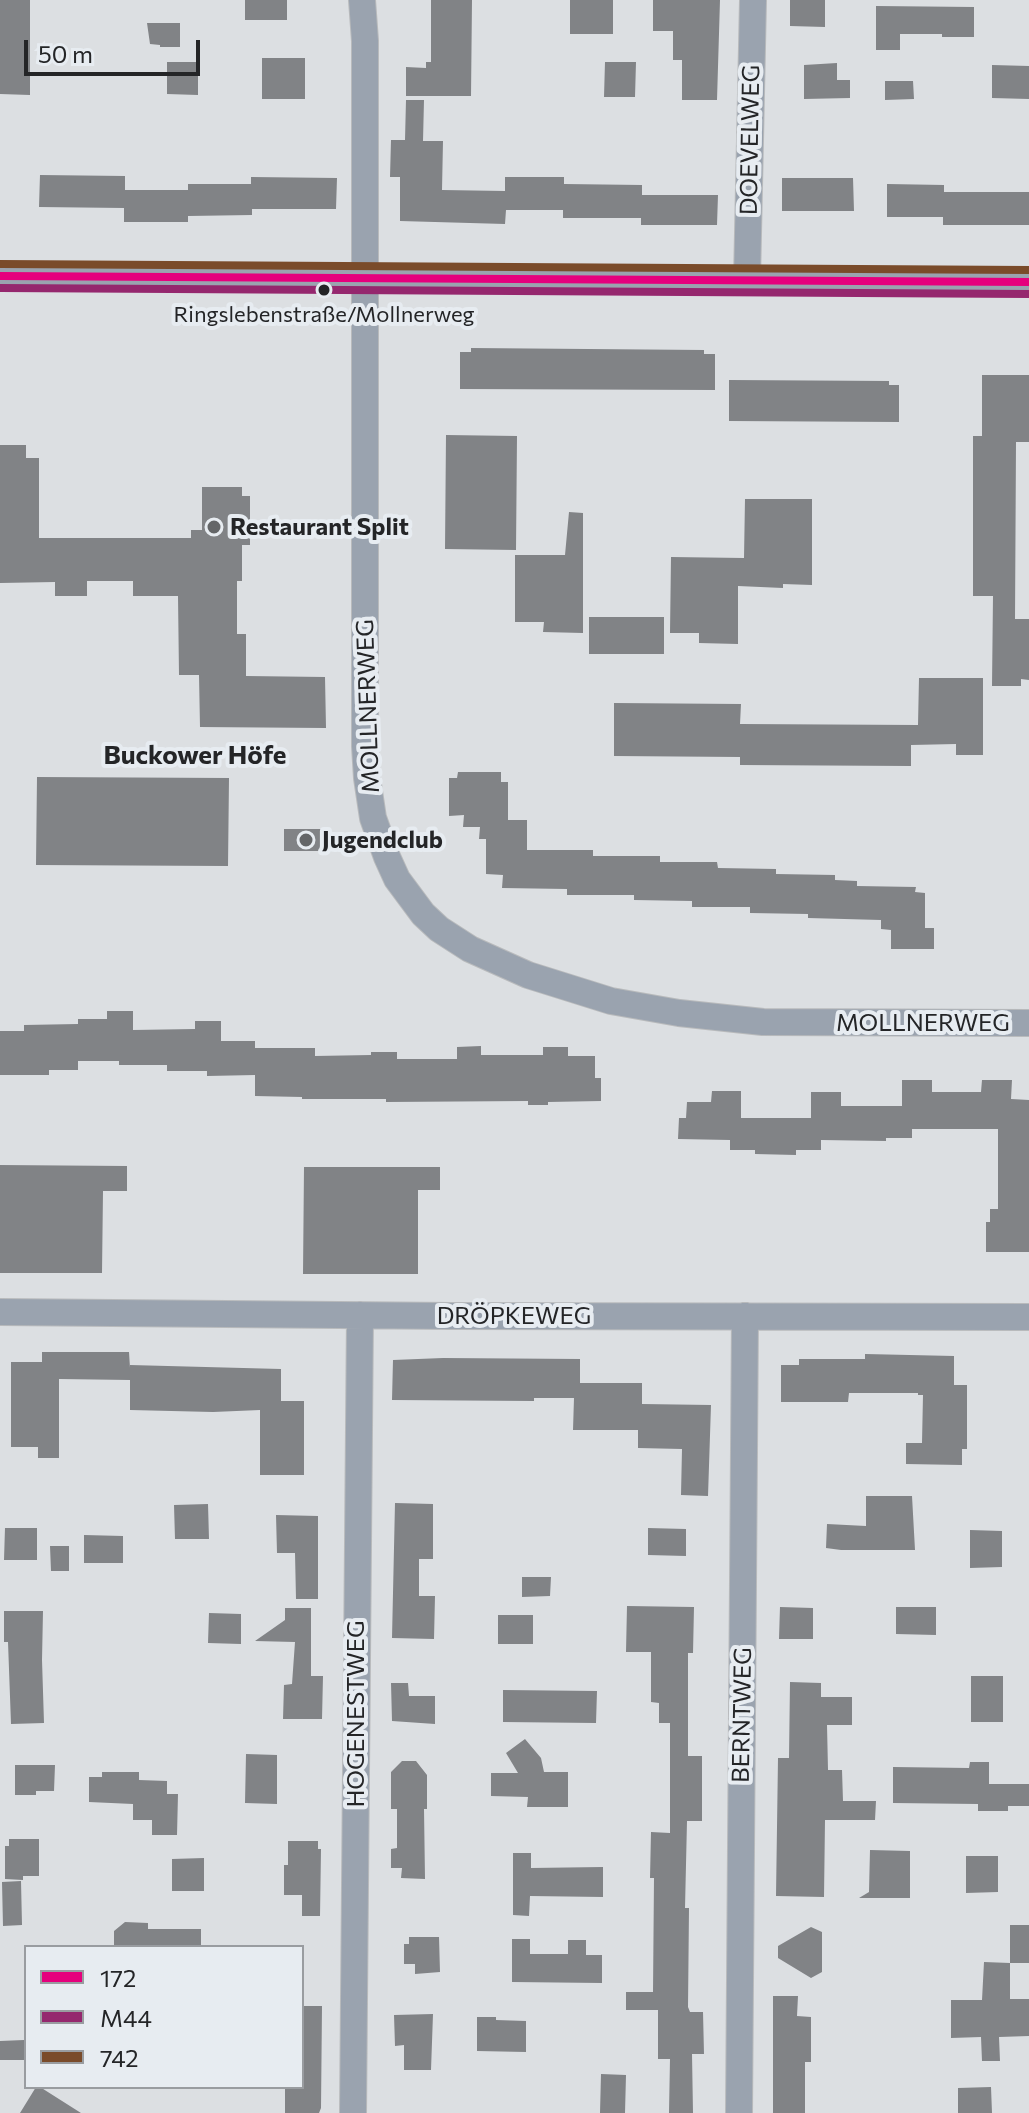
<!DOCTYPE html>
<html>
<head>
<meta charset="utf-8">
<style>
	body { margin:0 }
	#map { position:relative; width:1029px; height:2113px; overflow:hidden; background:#dcdfe2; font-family:Commissioner,sans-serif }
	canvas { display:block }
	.legend { position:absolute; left:24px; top:1945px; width:280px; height:144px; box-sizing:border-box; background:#e7ecf1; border:2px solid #999ca0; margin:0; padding:10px 14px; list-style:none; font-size:24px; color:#242527 }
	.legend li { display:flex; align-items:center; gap:16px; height:40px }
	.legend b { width:40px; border:2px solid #999ca0 }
	.scale { position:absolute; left:24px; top:40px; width:176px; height:36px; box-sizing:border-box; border:4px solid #242527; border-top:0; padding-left:10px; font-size:24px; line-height:28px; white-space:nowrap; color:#242527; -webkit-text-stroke:6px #e7ecf1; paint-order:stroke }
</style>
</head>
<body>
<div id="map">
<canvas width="1029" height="2113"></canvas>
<ul class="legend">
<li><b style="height:10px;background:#e5007d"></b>172</li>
<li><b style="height:10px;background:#95276e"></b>M44</li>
<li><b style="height:10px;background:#7a4b2a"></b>742</li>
</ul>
<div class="scale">50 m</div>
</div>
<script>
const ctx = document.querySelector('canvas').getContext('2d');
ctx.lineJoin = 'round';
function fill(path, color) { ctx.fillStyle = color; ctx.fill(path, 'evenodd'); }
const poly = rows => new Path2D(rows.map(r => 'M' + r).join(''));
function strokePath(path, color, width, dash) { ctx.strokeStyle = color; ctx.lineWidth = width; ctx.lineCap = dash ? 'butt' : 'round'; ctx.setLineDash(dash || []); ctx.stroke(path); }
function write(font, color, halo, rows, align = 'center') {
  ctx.font = font + ' Commissioner,sans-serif'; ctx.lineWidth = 8; ctx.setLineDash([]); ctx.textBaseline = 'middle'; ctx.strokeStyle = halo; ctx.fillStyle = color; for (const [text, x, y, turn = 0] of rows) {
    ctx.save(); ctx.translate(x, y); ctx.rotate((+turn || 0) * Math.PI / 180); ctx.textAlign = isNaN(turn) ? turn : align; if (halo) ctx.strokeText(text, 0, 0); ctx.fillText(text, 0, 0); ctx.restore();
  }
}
const building = poly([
	[0,0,30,0,30,95,0,94],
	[245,0,287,0,287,20,245,20],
	[431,0,472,0,471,96,406,96,406,67,426,68,426,62,431,62],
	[570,0,613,0,613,34,570,34],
	[653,0,720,0,717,100,682,100,682,60,673,60,673,31,653,31],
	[790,0,825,0,825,27,790,26],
	[876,6,974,7,974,37,942,37,942,34,900,34,900,50,876,50],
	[147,23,180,23,180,47,160,47,160,45,150,44],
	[262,58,305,58,305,99,262,99],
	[167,62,198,62,198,95,167,94],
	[605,62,636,62,635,97,604,97],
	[837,63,837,80,850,80,850,98,804,99,804,65],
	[992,65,1029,66,1029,99,992,98],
	[885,81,913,81,914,99,885,100],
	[406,100,424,100,423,141,443,141,442,190,505,191,505,177,564,177,564,184,642,185,642,195,718,195,717,225,641,225,641,218,563,218,563,210,506,210,505,224,400,221,400,177,390,177,391,140,405,140],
	[40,175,125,176,125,190,188,190,188,184,251,184,251,177,337,178,336,209,252,209,252,215,188,216,188,222,124,222,124,208,39,207],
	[782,178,853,178,854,211,782,211],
	[887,184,944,185,944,192,1029,192,1029,225,943,225,943,217,887,217],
	[471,348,704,350,704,354,715,354,715,390,460,389,460,352,471,352],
	[982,375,1029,375,1029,442,1016,442,1015,619,1029,619,1029,680,1021,679,1021,686,992,686,993,596,973,596,973,436,982,436],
	[729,380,889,381,889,385,899,385,899,422,729,421],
	[446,435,517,436,516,550,445,549],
	[0,445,26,445,26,458,39,458,39,538,191,538,191,530,202,530,202,487,242,487,242,496,250,496,250,545,242,545,242,581,237,581,237,634,246,634,246,676,325,677,326,728,200,727,199,675,179,675,178,596,133,596,133,581,87,581,87,596,55,596,55,582,0,583],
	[745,499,812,499,812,585,783,584,783,588,738,586,738,644,699,643,699,633,670,633,671,557,744,558],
	[569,512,583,513,583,633,543,632,544,622,515,622,515,555,565,555],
	[589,617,664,617,664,654,589,654],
	[919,678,983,678,983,755,956,755,956,744,911,745,911,766,740,765,740,757,614,756,614,703,741,704,740,724,918,725],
	[458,772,501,772,501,782,508,782,508,820,527,820,527,850,593,850,593,856,660,856,660,862,717,862,718,868,776,869,776,874,835,875,835,880,857,881,857,886,916,887,915,892,925,893,925,928,934,928,934,949,891,949,891,930,881,929,881,920,808,918,808,914,750,913,750,907,692,907,692,901,634,900,634,895,567,895,567,889,502,888,503,875,486,874,486,839,479,839,480,827,463,827,464,815,449,816,449,778,457,778],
	[37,777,229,778,228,866,36,865],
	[284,829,327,829,327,851,284,851],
	[107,1011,133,1011,133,1030,195,1029,195,1021,221,1021,221,1041,255,1041,255,1048,315,1048,315,1056,371,1055,371,1052,397,1052,397,1059,457,1059,457,1047,481,1046,481,1055,543,1055,543,1047,568,1047,568,1056,595,1056,595,1078,601,1078,601,1101,548,1102,548,1105,528,1105,528,1101,386,1102,386,1099,302,1099,302,1097,255,1096,255,1075,207,1076,207,1071,167,1071,167,1065,119,1065,119,1061,78,1061,78,1070,49,1070,49,1075,0,1075,0,1031,24,1031,24,1025,78,1024,78,1019,107,1019],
	[902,1080,932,1080,932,1092,981,1092,982,1080,1012,1080,1011,1099,1029,1100,1029,1252,986,1252,986,1222,990,1222,990,1209,998,1209,998,1129,912,1129,912,1138,886,1138,886,1141,821,1140,821,1150,796,1150,796,1155,755,1154,755,1150,730,1150,730,1140,678,1139,679,1118,686,1118,687,1102,711,1102,712,1091,741,1091,741,1118,811,1118,811,1092,841,1092,841,1106,902,1106],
	[0,1165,127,1166,127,1191,103,1191,102,1273,0,1273],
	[304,1167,440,1167,440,1190,418,1190,418,1274,303,1274],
	[42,1352,129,1352,130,1368,130,1365,281,1369,281,1401,304,1401,304,1475,260,1475,260,1410,213,1412,130,1410,130,1380,59,1379,59,1458,38,1458,38,1447,11,1447,11,1362,42,1362],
	[865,1354,954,1356,954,1385,967,1385,967,1449,962,1449,962,1465,906,1464,906,1443,922,1443,923,1395,918,1395,918,1393,849,1393,848,1402,781,1402,781,1365,799,1365,799,1359,865,1359],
	[443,1358,580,1359,580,1383,642,1383,642,1404,711,1405,708,1496,681,1495,682,1449,638,1448,638,1430,573,1430,574,1398,534,1398,534,1401,392,1400,393,1360],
	[866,1496,912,1496,915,1550,841,1550,826,1548,827,1524,866,1526],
	[395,1503,433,1504,433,1559,419,1559,419,1596,435,1596,434,1639,392,1638],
	[208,1504,209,1539,175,1539,174,1505],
	[276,1515,318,1516,318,1599,296,1599,295,1553,277,1553],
	[5,1528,37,1528,37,1560,4,1560],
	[648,1528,686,1529,686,1556,648,1555],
	[970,1530,1002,1531,1002,1567,970,1568],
	[84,1535,123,1536,123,1563,84,1563],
	[50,1546,69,1546,69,1571,51,1571],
	[522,1577,551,1577,550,1596,522,1597],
	[627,1606,694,1607,693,1653,688,1653,688,1756,702,1756,702,1821,687,1821,685,1908,689,1908,688,2007,690,2012,703,2012,704,2054,692,2054,693,2113,669,2113,670,2059,658,2059,658,2010,626,2010,626,1992,653,1992,654,1878,650,1878,651,1832,670,1833,670,1723,659,1723,659,1703,651,1702,651,1652,626,1652],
	[780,1607,813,1608,813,1639,779,1639],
	[896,1607,936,1607,936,1635,896,1634],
	[285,1608,311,1608,311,1676,323,1676,322,1719,283,1719,284,1685,292,1684,295,1642,255,1641,285,1620],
	[4,1611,43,1611,42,1660,44,1723,11,1724,8,1642,4,1642],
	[209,1613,241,1614,241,1644,208,1643],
	[498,1615,533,1615,533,1644,498,1644],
	[971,1676,1003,1676,1003,1722,971,1722],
	[790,1682,821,1683,821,1697,852,1697,852,1725,827,1725,828,1770,842,1770,843,1801,876,1801,875,1820,825,1820,824,1897,776,1896,778,1758,789,1758],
	[391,1683,408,1683,409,1696,435,1696,435,1724,392,1721],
	[503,1690,597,1691,596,1723,503,1722],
	[525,1739,541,1758,544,1772,568,1772,568,1807,527,1807,528,1797,491,1796,491,1773,518,1773,506,1753],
	[246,1754,277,1755,277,1804,245,1803],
	[402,1761,416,1761,427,1775,427,1809,424,1809,425,1879,401,1878,402,1868,391,1868,391,1849,397,1848,397,1809,391,1809,391,1772],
	[970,1762,989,1762,989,1784,1029,1784,1029,1806,1008,1806,1008,1811,978,1811,978,1804,893,1803,893,1767,969,1768],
	[15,1765,55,1765,54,1791,36,1791,36,1795,15,1795],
	[102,1772,139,1772,139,1780,167,1781,167,1794,178,1794,177,1835,152,1835,152,1820,133,1820,133,1804,89,1802,89,1777,102,1777],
	[9,1839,39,1839,39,1876,23,1876,23,1880,5,1879,5,1846,9,1846],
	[288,1841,318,1841,318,1849,321,1849,320,1916,302,1916,302,1895,284,1895,284,1865,288,1865],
	[870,1850,910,1851,910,1898,859,1898,869,1892],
	[513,1853,531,1853,531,1868,603,1867,603,1897,530,1896,529,1916,513,1915],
	[966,1856,998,1856,998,1892,966,1893],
	[204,1858,204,1891,172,1891,172,1859],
	[21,1881,22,1925,3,1926,2,1882],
	[125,1922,148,1923,148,1929,201,1929,201,1947,114,1947,114,1931],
	[1010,1925,1029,1925,1029,1963,1010,1963],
	[811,1927,822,1932,822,1972,811,1978,778,1958,778,1946],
	[409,1937,439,1937,440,1972,415,1974,415,1964,404,1964,404,1944,409,1944],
	[512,1939,530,1939,530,1954,568,1954,568,1940,586,1940,586,1955,602,1955,602,1983,512,1982],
	[984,1962,1010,1963,1010,1999,1029,1999,1029,2036,999,2037,1000,2061,982,2061,981,2037,951,2038,951,2000,982,2000],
	[773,1996,798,1996,797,2016,811,2017,811,2062,805,2062,805,2113,773,2113],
	[302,2006,322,2006,321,2108,319,2113,285,2113,285,2087,302,2087],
	[433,2014,431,2070,404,2070,404,2045,395,2046,394,2015],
	[477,2017,496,2017,496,2020,526,2021,526,2052,477,2051],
	[24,2040,26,2041,26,2060,0,2060,0,2041],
	[601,2074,626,2075,625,2113,600,2113],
	[36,2087,40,2087,81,2113,20,2113],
	[991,2087,992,2113,958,2113,958,2088]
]);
const street = poly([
	[362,0,365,41,365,746,367,778,373,818,387,857,397,879,423,914,439,929,470,949,528,975,611,1001,679,1013,763,1022,1029,1023],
	[0,276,1029,282],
	[747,280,753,0],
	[0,1312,451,1316,1029,1317],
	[353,2113,360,1315],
	[739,2113,745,1316]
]);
const bus1 = poly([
	[0,276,1029,282]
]);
const bus2 = poly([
	[0,288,1029,294]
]);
const bus3 = poly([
	[0,264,1029,270]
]);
const markers = [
	[324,290,7,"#242527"],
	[214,527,8,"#646668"],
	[306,840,8,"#646668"]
];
const busNames = [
	["Ringslebenstraße/Mollnerweg",324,315]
];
const streetNames = [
	["DOEVELWEG",750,140,-89],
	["MOLLNERWEG",368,706,-92],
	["MOLLNERWEG",923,1023],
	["DRÖPKEWEG",514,1316],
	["HOGENESTWEG",356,1714,-90],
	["BERNTWEG",742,1715,-89]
];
const poiNames = [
	["Restaurant Split",230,527],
	["Jugendclub",322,840]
];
const neighbourhoodNames = [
	["Buckower Höfe",195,755]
];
fill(building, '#818386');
strokePath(street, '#b8babc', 28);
strokePath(street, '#9aa3af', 26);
strokePath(bus1, '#e5007d', 8);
strokePath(bus2, '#95276e', 8);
strokePath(bus3, '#7a4b2a', 8);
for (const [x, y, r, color] of markers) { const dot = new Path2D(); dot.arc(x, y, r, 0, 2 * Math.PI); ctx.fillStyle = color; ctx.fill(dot); strokePath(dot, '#e7ecf1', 3); }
write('22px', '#242527', '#e7ecf1', busNames);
write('24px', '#242527', '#e7ecf1', streetNames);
write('bold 24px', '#242527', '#e7ecf1', poiNames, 'left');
write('bold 26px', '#242527', '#e7ecf1', neighbourhoodNames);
</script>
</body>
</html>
